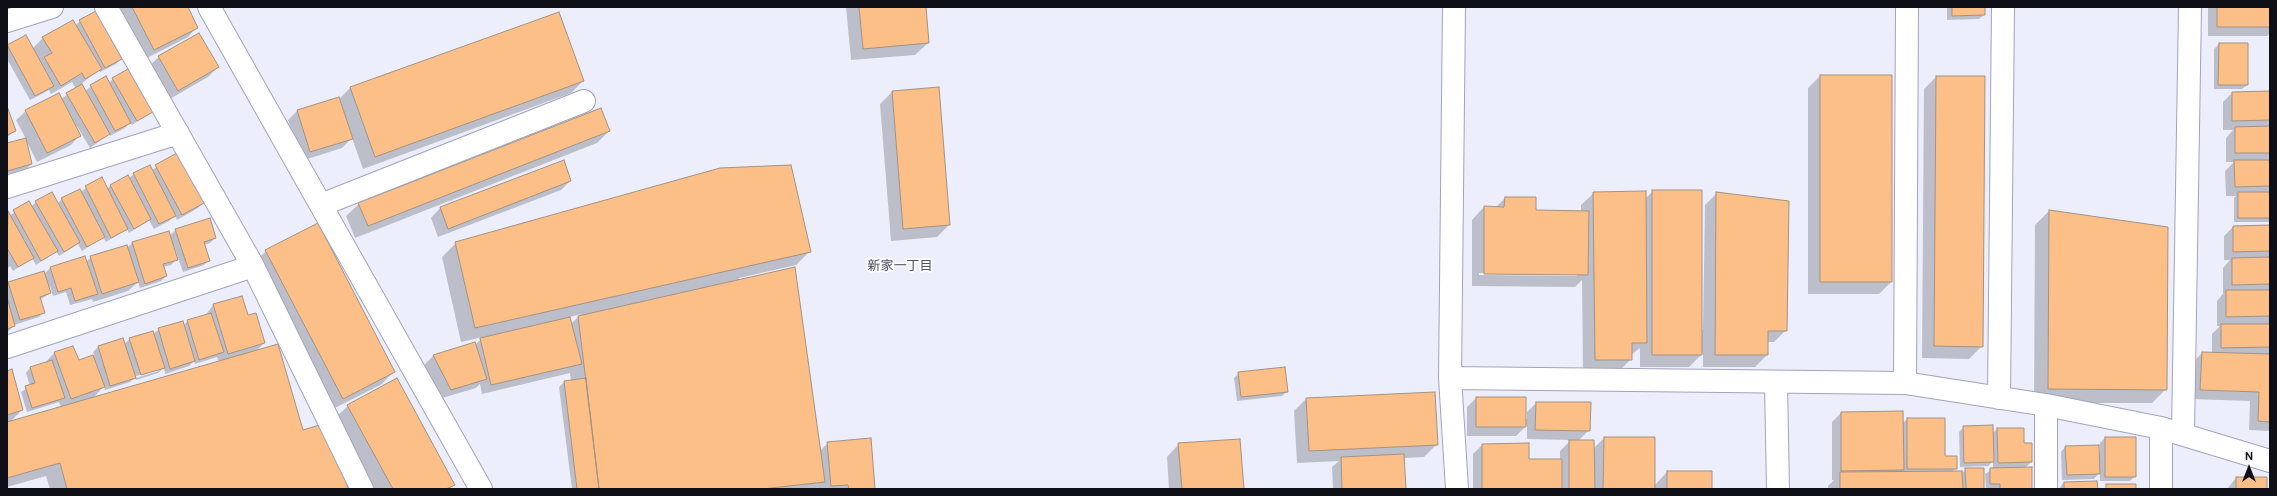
<!DOCTYPE html>
<html>
<head>
<meta charset="utf-8">
<style>
	body { margin:0 }
	#map { position:relative; width:2277px; height:496px; overflow:hidden; background:#eceefc; font-family:"DM Sans",sans-serif }
	canvas { display:block }
	.frame { position:absolute; inset:0; border:8px solid #0f1017; pointer-events:none }
	.north { position:absolute; left:2229px; top:448px; width:40px; height:40px; -webkit-text-stroke:3px #fdfdfd; paint-order:stroke; rotate:0deg; font-size:11px; font-weight:700; line-height:16px; text-align:center; color:#0f1017 }
	.north::after { content:''; display:block; margin:auto; width:14px; height:18px; background:#0f1017; clip-path:polygon(50% 0,100% 100%,50% 72%,0 100%) }
</style>
</head>
<body>
<div id="map">
<canvas width="2277" height="496"></canvas>
<div class="frame"></div>
<div class="north">N</div>
</div>
<script>
const ctx = document.querySelector('canvas').getContext('2d');
ctx.lineJoin = 'round';
function fill(path, color) { ctx.fillStyle = color; ctx.fill(path, 'evenodd'); }
const poly = rows => new Path2D(rows.map(r => 'M' + r).join(''));
function strokePath(path, color, width, dash) { ctx.strokeStyle = color; ctx.lineWidth = width; ctx.lineCap = dash ? 'butt' : 'round'; ctx.setLineDash(dash || []); ctx.stroke(path); }
function write(font, color, halo, rows, align = 'center') {
  ctx.font = font + ' "DM Sans","Noto Sans JP",sans-serif'; ctx.lineWidth = 3.5; ctx.setLineDash([]); ctx.textBaseline = 'middle'; ctx.strokeStyle = halo; ctx.fillStyle = color; for (const [text, x, y, turn = 0] of rows) {
    ctx.save(); ctx.translate(x, y); ctx.rotate((+turn || 0) * Math.PI / 180); ctx.textAlign = isNaN(turn) ? turn : align; if (halo) ctx.strokeText(text, 0, 0); ctx.fillText(text, 0, 0); ctx.restore();
  }
}
const shadow = poly([
	[118,7,187,7,197,27,188,37,145,59],
	[846,7,925,7,928,43,915,55,851,60],
	[1947,7,1984,7,1984,15,1979,19,1947,20],
	[2208,7,2270,7,2270,33,2267,36,2208,36],
	[558,13,583,81,571,93,363,169,352,138,342,148,301,161,288,120,297,111,339,99,350,88],
	[80,21,121,59,116,64,100,72,99,70,81,84,85,91,105,77,109,83,113,79,152,111,132,125,130,122,125,128,110,136,109,134,90,148,77,126,75,126,80,135,71,145,37,162,26,140,31,164,26,169,7,174,7,144,26,139,16,120,26,111,59,94,61,99,76,89,72,82,51,94,49,90,30,100,7,59,7,46,33,48,43,38,75,26],
	[2219,44,2247,85,2242,89,2214,89,2214,49],
	[159,57,218,67,208,77,168,100,149,66],
	[1820,76,1891,282,1879,294,1808,294,1808,88],
	[1936,77,1982,346,1969,359,1922,358,1924,89],
	[892,92,949,225,937,237,891,241,880,104],
	[2270,92,2270,222,2234,222,2234,198,2236,196,2226,196,2225,171,2234,162,2226,162,2226,138,2233,130,2223,130,2223,102,2232,93],
	[7,109,15,131,7,137],
	[609,131,597,143,355,238,346,216,359,204],
	[176,155,203,203,198,208,177,220,175,215,169,221,154,229,149,220,129,233,127,229,106,242,103,237,82,251,78,244,59,256,56,251,36,265,32,258,13,271,10,266,7,269,7,213,9,216,29,203,31,207,36,202,57,204,62,199,80,192,101,179,107,189,111,185,128,179,134,174,152,170],
	[563,161,570,181,561,190,438,237,431,218,440,208],
	[1653,191,1701,330,1703,330,1705,205,1717,193,1786,330,1774,342,1767,342,1767,355,1755,367,1703,367,1703,353,1689,367,1640,367,1640,348,1631,355,1631,359,1619,371,1583,371,1582,280,1575,287,1472,286,1472,220,1484,207,1495,208,1505,198,1535,198,1535,211,1581,212,1581,205,1594,193,1645,199],
	[1479,273,1577,274,1577,276,1479,275],
	[2049,211,2167,228,2166,389,2152,403,2034,403,2035,225],
	[2270,226,2270,431,2249,430,2250,401,2191,399,2193,362,2202,353,2212,353,2212,334,2220,326,2217,326,2217,301,2223,294,2223,268,2230,260,2224,260,2224,236,2233,227],
	[176,230,215,238,210,243,204,245,209,260,204,265,183,272,174,246,172,246,176,260,171,265,163,267,166,276,161,281,140,288,138,282,128,291,93,302,92,299,70,305,66,292,53,296,50,286,48,287,50,293,40,300,44,312,39,317,14,325,7,333,8,283,44,274,50,268,86,262,91,257,127,248,132,243,168,232,169,236],
	[456,243,810,251,796,265,739,278,739,280,820,451,828,443,874,489,818,489,818,487,816,489,572,489,559,387,564,382,571,381,570,373,482,394,480,384,476,388,442,398,424,365,433,356,475,345,483,337,461,342,442,257],
	[581,314,571,324,570,317],
	[266,251,394,371,382,384,331,410,254,263],
	[213,305,248,316,264,343,256,351,302,431,347,489,50,489,46,476,7,487,7,372,22,410,11,421,61,407,59,402,27,412,21,392,30,386,26,373,30,368,45,363,54,353,73,347,78,361,94,355,93,352,98,347,123,340,124,344,130,339,153,334,159,329,183,326,188,321,205,316],
	[217,357,219,362,93,398,104,386,105,390,130,382,135,377,136,380,158,373,164,368,165,374,189,366,194,361,195,364],
	[159,369,159,371,136,378,136,376],
	[1239,373,1287,391,1282,396,1237,401,1234,378],
	[1476,398,1525,419,1527,419,1527,412,1536,403,1589,430,1578,441,1593,449,1604,438,1654,486,1667,472,1711,489,1473,489,1473,454,1482,445,1528,444,1528,460,1560,460,1560,451,1571,440,1527,439,1527,425,1516,436,1467,436,1467,407],
	[1306,399,1437,444,1424,457,1403,458,1405,489,1333,489,1332,467,1339,461,1297,463,1294,411],
	[348,406,454,484,449,489,374,489,335,418],
	[1841,413,1903,423,1907,419,1956,468,1952,472,1963,472,1966,469,1983,489,1828,489,1828,486,1834,480,1832,480,1832,422],
	[1964,427,1992,434,1997,429,2023,444,2031,462,2025,468,2031,489,1986,488,1985,474,1993,469,1993,461,1988,466,1960,467,1959,432],
	[2105,438,2135,476,2130,481,2100,481,2100,472,2094,479,2062,480,2061,452,2065,447,2100,463,2100,443],
	[1179,444,1243,489,1169,489,1167,457],
	[2236,478,2266,489,2227,489],
	[2064,482,2096,482,2097,489,2059,489]
]);
const building = poly([
	[132,7,188,7,198,28,154,50,132,7],
	[859,7,926,7,929,43,863,49,859,7],
	[1952,7,1985,7,1985,15,1952,16,1952,7],
	[2217,7,2270,7,2270,27,2217,27,2217,7],
	[96,11,122,59,105,68,79,20,96,11],
	[559,12,584,81,375,157,350,87,559,12],
	[73,20,102,69,85,79,82,73,61,86,44,57,52,53,42,37,73,20],
	[199,33,219,67,178,91,158,56,199,33],
	[26,35,54,86,35,96,7,45,26,35],
	[2219,43,2248,43,2248,85,2218,85,2219,43],
	[128,69,153,112,137,121,112,78,128,69],
	[1820,75,1892,75,1892,282,1820,282,1820,75],
	[106,76,131,123,115,131,90,85,106,76],
	[1936,76,1985,76,1983,347,1934,346,1936,76],
	[82,84,110,134,95,143,66,93,82,84],
	[939,87,950,225,903,229,892,91,939,87],
	[2270,91,2270,120,2232,121,2232,92,2270,91],
	[59,93,81,136,47,153,25,110,59,93],
	[339,97,353,139,310,152,297,110,339,97],
	[7,106,16,131,7,135,7,106],
	[601,108,610,131,368,226,358,203,601,108],
	[2270,126,2270,153,2235,153,2235,127,2270,126],
	[26,138,32,164,7,171,7,143,26,138],
	[177,153,204,203,182,215,155,165,177,153],
	[564,160,571,181,448,229,440,207,564,160],
	[2234,160,2270,160,2270,186,2235,187,2234,160],
	[150,165,176,216,159,224,133,173,150,165],
	[791,165,811,252,475,328,455,242,720,168,791,165],
	[128,175,151,219,134,229,110,185,128,175],
	[102,177,128,229,111,238,85,186,102,177],
	[80,189,105,237,87,247,61,198,80,189],
	[1652,190,1702,190,1702,355,1652,355,1652,190],
	[1646,191,1647,343,1632,343,1632,360,1595,360,1593,192,1646,191],
	[52,192,80,242,64,252,35,201,52,192],
	[1716,192,1789,201,1787,331,1768,331,1768,355,1715,355,1716,192],
	[2238,192,2270,192,2270,218,2238,218,2238,192],
	[1505,197,1536,197,1536,210,1589,211,1588,275,1484,274,1484,206,1504,207,1505,197],
	[29,201,58,251,41,261,13,210,29,201],
	[2049,210,2168,227,2167,390,2048,389,2049,210],
	[8,211,34,258,18,267,7,248,8,211],
	[210,218,216,238,204,242,210,261,188,268,175,229,210,218],
	[318,223,395,372,343,399,265,250,318,223],
	[2270,225,2270,251,2233,252,2233,226,2270,225],
	[169,231,178,260,163,264,167,276,145,284,132,242,169,231],
	[127,245,139,282,102,294,90,256,127,245],
	[85,256,98,294,75,301,71,288,58,292,50,267,85,256],
	[2270,257,2270,284,2232,285,2232,258,2270,257],
	[795,267,825,482,762,489,599,489,578,316,795,267],
	[44,271,51,293,40,297,45,313,20,320,8,282,44,271],
	[2226,290,2270,290,2270,316,2226,317,2226,290],
	[242,296,248,315,256,313,265,343,228,354,213,304,242,296],
	[7,297,15,326,7,329,7,297],
	[211,313,224,352,199,360,187,320,211,313],
	[570,317,582,364,491,385,480,338,570,317],
	[183,321,195,361,170,369,158,328,183,321],
	[2221,324,2270,324,2270,347,2221,348,2221,324],
	[153,331,165,368,141,375,129,338,153,331],
	[123,338,136,378,110,386,98,346,123,338],
	[475,342,487,379,451,390,433,355,475,342],
	[278,344,303,430,329,422,348,489,67,489,60,463,7,478,7,422,278,344],
	[73,346,79,360,93,355,105,387,71,399,54,352,73,346],
	[2202,352,2270,354,2270,422,2258,421,2259,392,2200,390,2202,352],
	[52,360,65,398,32,408,25,386,35,383,30,367,52,360],
	[1285,367,1288,392,1241,397,1238,372,1285,367],
	[12,369,23,410,7,415,7,371,12,369],
	[397,378,455,485,446,489,393,489,347,405,397,378],
	[586,378,599,489,577,489,564,381,586,378],
	[1435,392,1438,445,1309,451,1306,398,1435,392],
	[1476,397,1526,397,1526,427,1476,427,1476,397],
	[1536,402,1591,402,1590,431,1535,430,1536,402],
	[1903,411,1904,470,1841,471,1841,412,1903,411],
	[1907,418,1945,418,1945,456,1957,456,1957,469,1907,469,1907,418],
	[1993,425,1994,462,1964,463,1963,426,1993,425],
	[1997,428,2024,428,2024,443,2032,443,2032,462,1998,463,1997,428],
	[1604,437,1655,437,1655,489,1603,489,1604,437],
	[2105,437,2136,437,2136,477,2105,477,2105,437],
	[871,438,875,489,849,489,848,485,831,486,827,442,871,438],
	[1240,439,1244,489,1182,489,1178,443,1240,439],
	[1569,440,1594,440,1595,489,1569,489,1569,440],
	[1529,443,1529,459,1562,459,1562,489,1482,489,1482,444,1529,443],
	[2099,445,2100,474,2067,475,2065,446,2099,445],
	[1404,454,1406,489,1342,489,1341,457,1404,454],
	[2032,467,2032,489,2000,489,2000,484,1990,484,1990,468,2032,467],
	[1965,468,1984,468,1984,489,1966,489,1965,468],
	[1667,471,1712,471,1712,489,1667,489,1667,471],
	[1962,471,1963,489,1840,489,1840,472,1962,471],
	[2236,477,2267,477,2267,489,2236,489,2236,477],
	[2097,481,2098,489,2064,489,2064,482,2097,481],
	[2106,484,2136,484,2136,489,2106,489,2106,484]
]);
const minor = poly([
	[106,7,253,266,362,489],
	[209,7,481,489],
	[1454,7,1450,378,1457,489],
	[7,21,52,7],
	[7,187,178,133],
	[321,205,584,101],
	[7,347,253,266],
	[1450,378,1905,383,2046,405,2161,428,2270,461],
	[1776,383,1778,489],
	[1905,383,1907,7],
	[1999,398,2003,7],
	[2046,405,2046,489],
	[2183,434,2190,7],
	[2161,489,2161,428]
]);
const neighbourhoodNames = [
	["新家一丁目",900,267]
];
fill(shadow, '#0003');
fill(building, '#fcbf88');
strokePath(building, '#a39182', 1);
strokePath(minor, '#a1a4b9', 24);
strokePath(minor, '#fff', 22);
write('13px', '#4f5164', '#fdfdfd', neighbourhoodNames);
</script>
</body>
</html>
